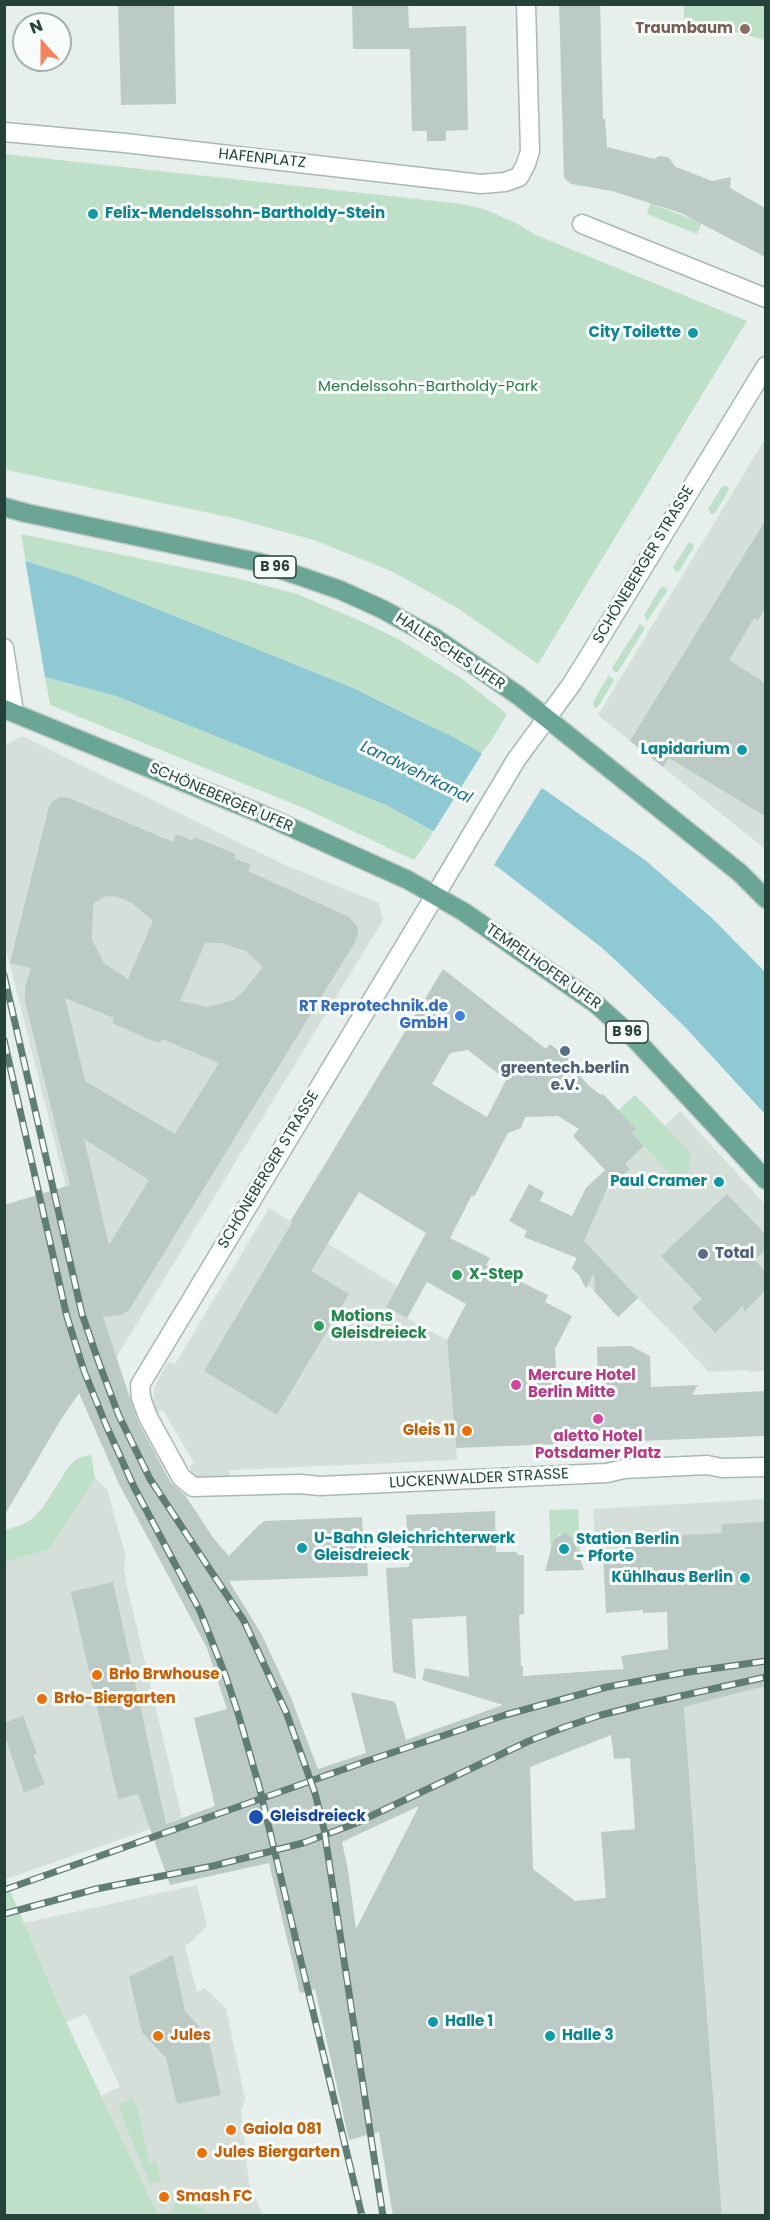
<!DOCTYPE html>
<html>
<head>
<meta charset="utf-8">
<style>
	body { margin:0 }
	#map { position:relative; width:770px; height:2220px; overflow:hidden; background:#e6efeb; font-family:Poppins,sans-serif }
	canvas { display:block }
	.frame { position:absolute; inset:0; border:6px solid #24423a; pointer-events:none }
	.north { position:absolute; left:12px; top:12px; width:60px; height:60px; box-sizing:border-box; background:#f7fbf9; border:2px solid #a3b1ad; border-radius:50%; rotate:339deg; font-size:16px; font-weight:700; line-height:24px; text-align:center; color:#24423a }
	.north::after { content:''; display:block; margin:auto; width:21px; height:27px; background:#f4845f; clip-path:polygon(50% 0,100% 100%,50% 72%,0 100%) }
</style>
</head>
<body>
<div id="map">
<canvas width="770" height="2220"></canvas>
<div class="frame"></div>
<div class="north">N</div>
</div>
<script>
const ctx = document.querySelector('canvas').getContext('2d');
ctx.lineJoin = 'round';
function fill(path, color) { ctx.fillStyle = color; ctx.fill(path, 'evenodd'); }
const poly = rows => new Path2D(rows.map(r => 'M' + r).join(''));
function strokePath(path, color, width, dash) { ctx.strokeStyle = color; ctx.lineWidth = width; ctx.lineCap = dash ? 'butt' : 'round'; ctx.setLineDash(dash || []); ctx.stroke(path); }
function write(font, color, halo, rows, align = 'center') {
  ctx.font = font + ' Poppins,sans-serif'; ctx.lineWidth = 6; ctx.setLineDash([]); ctx.textBaseline = 'middle'; ctx.strokeStyle = halo; ctx.fillStyle = color; for (const [text, x, y, turn = 0] of rows) {
    ctx.save(); ctx.translate(x, y); ctx.rotate((+turn || 0) * Math.PI / 180); ctx.textAlign = isNaN(turn) ? turn : align; if (halo) ctx.strokeText(text, 0, 0); ctx.fillText(text, 0, 0); ctx.restore();
  }
}
const built = poly([
	[765,439,765,849,598,715],
	[22,736,283,864,379,903,383,920,116,1358,84,1259,5,945,4,746],
	[680,1111,765,1204,765,1371,750,1372,746,1370,709,1372,638,1298,618,1317,572,1268,606,1192,630,1169,625,1164],
	[269,1208,397,1286,386,1307,447,1340,457,1460,230,1470,229,1477,198,1479,193,1475,189,1467,194,1463,163,1410,158,1412,156,1410,153,1397,155,1386,167,1363,171,1362,175,1364],
	[95,1478,107,1489,126,1557,124,1568,127,1586,182,1818,6,1879,4,1747,8,1745,4,1734,5,1562,50,1549],
	[765,1499,765,2215,722,2215,684,1707,709,1548,596,1554,593,1509],
	[197,1885,207,1926,185,1947,197,1992,205,1988,226,2008,245,2099,241,2111,249,2183,263,2215,158,2215,101,2096,120,2087,86,2014,66,2022,24,1923]
]);
const green = poly([
	[684,5,765,5,765,40,684,18],
	[4,154,463,204,484,209,516,223,536,235,747,321,538,664,456,607,391,571,314,540,233,518,7,470,4,452],
	[650,203,702,223,697,234,647,214],
	[725,485,728,487,729,490,715,513,711,514,708,509,721,488],
	[21,534,240,579,297,594,363,622,398,639,461,678,507,714,489,744,480,754,424,722,351,687,80,578,26,563],
	[689,542,693,544,694,547,679,571,676,572,673,567],
	[661,587,665,587,668,590,647,621,644,615],
	[640,624,645,628,618,672,614,672,612,668],
	[608,676,613,678,613,682,598,707,594,708,593,702],
	[45,677,116,696,386,805,432,831,431,836,414,860,306,809,50,705],
	[635,1095,691,1153,686,1191,632,1133,636,1129,626,1119,614,1114],
	[91,1454,95,1478,50,1549,5,1562,5,1530,21,1525,32,1519,43,1507,69,1466,77,1459],
	[578,1509,581,1570,573,1539,567,1533,560,1534,554,1539,554,1554,551,1555,549,1510],
	[4,1876,66,2022,158,2215,5,2215],
	[133,2098,139,2114,149,2162,157,2161,161,2182,150,2183,124,2122,119,2104],
	[184,2201,205,2210,207,2215,170,2215,174,2204]
]);
const water = poly([
	[5,555,80,578,351,687,453,737,545,790,645,860,712,918,765,972,765,1114,685,1027,625,969,601,947,499,868,386,805,116,696,45,677,5,659]
]);
const pier = poly([
	[5,552,25,559,45,677,36,676,4,662],
	[483,752,543,786,492,868,432,834]
]);
const building = poly([
	[118,4,174,4,176,104,121,105],
	[352,4,408,4,409,28,466,26,468,130,446,131,446,141,427,141,427,131,412,131,410,49,353,49],
	[559,4,600,4,603,119,605,119,607,147,655,159,659,156,668,157,676,167,712,181,731,177,730,188,765,208,765,257,681,213,612,191,571,184,564,178],
	[765,521,765,608,758,620,754,618,729,660,765,683,765,816,669,758,663,767,630,741],
	[61,797,69,798,173,842,176,834,193,841,194,837,236,854,234,858,251,865,248,871,349,917,357,926,358,934,355,942,129,1310,121,1315,103,1317,138,1422,171,1483,185,1495,214,1539,229,1556,259,1525,265,1521,362,1517,363,1539,366,1539,368,1576,229,1581,262,1635,291,1698,318,1769,366,1753,351,1692,395,1702,406,1740,503,1705,422,1680,425,1668,469,1677,466,1616,412,1619,416,1679,393,1672,386,1568,409,1567,406,1515,495,1511,496,1552,516,1552,518,1555,524,1555,524,1614,519,1615,521,1666,523,1666,523,1676,624,1669,621,1656,668,1649,667,1612,643,1613,643,1610,606,1613,603,1554,617,1553,616,1539,722,1533,721,1524,765,1522,765,1686,684,1707,722,2216,393,2216,379,2132,349,2140,315,1989,300,1993,269,1863,170,1885,138,1794,118,1799,71,1592,113,1582,166,1824,215,1806,194,1718,227,1709,207,1648,119,1484,79,1393,60,1421,4,1516,4,1205,70,1185,25,1001,25,987,31,968,10,963,49,807,53,801],
	[105,896,118,897,132,903,153,921,128,979,104,963,92,940,93,904],
	[205,943,221,943,246,951,263,967,242,993,233,1000,208,1007,180,1001],
	[65,998,114,1018,112,1023,146,1038,160,1043,162,1039,219,1063,175,1134,85,1081],
	[84,1139,149,1180,109,1245],
	[611,1735,614,1759,630,1758,635,1829,601,1832,606,1898,575,1901,533,1869,530,1767],
	[419,1806,356,1929,348,1870,342,1842],
	[443,969,546,1049,550,1044,569,1059,567,1061,588,1085,601,1095,603,1094,636,1129,632,1133,644,1146,625,1164,630,1169,616,1182,612,1178,584,1241,638,1298,618,1317,595,1292,594,1273,586,1289,579,1275,572,1268,577,1258,524,1237,527,1231,509,1221,529,1184,544,1192,540,1201,572,1216,586,1188,605,1170,573,1136,579,1129,558,1116,525,1117,521,1128,508,1133,474,1197,472,1195,450,1238,490,1258,486,1265,548,1295,545,1302,572,1316,555,1349,557,1391,598,1389,597,1347,631,1346,650,1356,651,1387,698,1385,692,1395,765,1391,765,1436,456,1448,447,1340,466,1304,427,1282,407,1318,386,1307,426,1233,359,1192,311,1271,349,1294,277,1415,204,1371,292,1223,290,1222],
	[468,1050,506,1080,487,1117,432,1084,450,1053],
	[727,1194,765,1234,765,1250,755,1260,765,1272,765,1291,744,1312,743,1306,715,1333,692,1308,702,1299,661,1256],
	[566,1532,573,1539,584,1570,545,1571,554,1539],
	[23,1716,37,1754,33,1755,45,1784,24,1793,4,1734,4,1723],
	[173,1955,185,2011,208,2037,221,2095,177,2104,166,2058,142,2032,129,1977]
]);
const street = poly([
	[4,132,125,143,481,184,505,182,519,177,526,164,530,151,526,4],
	[582,224,766,298],
	[4,648,14,712],
	[436,894,140,1385,141,1398,148,1417,181,1477,193,1487,300,1484,320,1486,607,1473,624,1469,707,1465,722,1468,766,1467]
]);
const secondary = poly([
	[436,894,516,760,571,685,591,653,766,366]
]);
const primary = poly([
	[4,507,26,513,262,563,340,590,382,609,435,638,519,696,740,873,766,899],
	[4,709,259,813,408,880,464,912,596,1004,634,1038,766,1180]
]);
const rail = poly([
	[4,975,82,1314,99,1363,119,1416,150,1479,244,1621,286,1712,315,1793,324,1829,383,2216],
	[4,1040,67,1317,84,1371,106,1425,134,1487,200,1611,226,1677,238,1713,259,1786,362,2216],
	[4,1890,367,1761,505,1715,607,1687,682,1673,766,1661],
	[4,1914,96,1889,213,1866,303,1843,354,1824,529,1741,565,1727,601,1715,645,1704,766,1677]
]);
const markers = [
	[745,29,6,"#8d6e63"],
	[93,214,6,"#0f9aa8"],
	[693,333,6,"#0f9aa8"],
	[742,750,6,"#0f9aa8"],
	[460,1016,6,"#3f7fe0"],
	[565,1051,6,"#5c6f8a"],
	[719,1182,6,"#0f9aa8"],
	[703,1254,6,"#5c6f8a"],
	[457,1275,6,"#2e9e5b"],
	[319,1326,6,"#2e9e5b"],
	[516,1385,6,"#d1479c"],
	[598,1419,6,"#d1479c"],
	[467,1431,6,"#e8710a"],
	[302,1548,6,"#0f9aa8"],
	[564,1549,6,"#0f9aa8"],
	[745,1578,6,"#0f9aa8"],
	[97,1675,6,"#e8710a"],
	[42,1699,6,"#e8710a"],
	[256,1817,8,"#1a4fb4"],
	[433,2022,6,"#0f9aa8"],
	[158,2036,6,"#e8710a"],
	[550,2036,6,"#0f9aa8"],
	[231,2130,6,"#e8710a"],
	[202,2153,6,"#e8710a"],
	[164,2197,6,"#e8710a"]
];
const shields = [
	[275,567,42],
	[627,1032,42]
];
const shieldNames = [
	["B 96",275,567],
	["B 96",627,1032]
];
const educationNames = [
	["Traumbaum",733,29]
];
const streetNames = [
	["HAFENPLATZ",262,159,6],
	["SCHÖNEBERGER STRASSE",644,565,-59],
	["HALLESCHES UFER",450,652,33],
	["SCHÖNEBERGER UFER",221,798,23],
	["TEMPELHOFER UFER",543,967,35],
	["SCHÖNEBERGER STRASSE",269,1170,-59],
	["LUCKENWALDER STRASSE",479,1479,-3]
];
const cultureNames = [
	["Felix-Mendelssohn-Bartholdy-Stein",105,214],
	["City Toilette",681,333,"right"],
	["Lapidarium",730,750,"right"],
	["Paul Cramer",707,1182,"right"],
	["U-Bahn Gleichrichterwerk",314,1539],
	["Gleisdreieck",314,1556],
	["Station Berlin",576,1540],
	["- Pforte",576,1557],
	["Kühlhaus Berlin",733,1578,"right"],
	["Halle 1",445,2022],
	["Halle 3",562,2036]
];
const parkNames = [
	["Mendelssohn-Bartholdy-Park",428,387]
];
const shopNames = [
	["RT Reprotechnik.de",448,1007],
	["GmbH",448,1024]
];
const serviceNames = [
	["greentech.berlin",565,1069],
	["e.V.",565,1086],
	["Total",715,1254,"left"]
];
const leisureNames = [
	["X-Step",469,1275],
	["Motions",331,1317],
	["Gleisdreieck",331,1334]
];
const hotelNames = [
	["Mercure Hotel",528,1376],
	["Berlin Mitte",528,1393],
	["aletto Hotel",598,1437,"center"],
	["Potsdamer Platz",598,1454,"center"]
];
const foodNames = [
	["Gleis 11",455,1431,"right"],
	["Brło Brwhouse",109,1675],
	["Brło-Biergarten",54,1699],
	["Jules",170,2036],
	["Gaiola 081",243,2130],
	["Jules Biergarten",214,2153],
	["Smash FC",176,2197]
];
const transitNames = [
	["Gleisdreieck",270,1817]
];
const waterNames = [
	["Landwehrkanal",416,773,26]
];
fill(built, '#d4dfda');
fill(green, '#bfe0c8');
fill(water, '#8ec9d4');
fill(pier, '#e6efeb');
fill(building, '#bbcac4');
strokePath(street, '#a8b8b2', 21);
strokePath(secondary, '#a4bbb3', 21);
strokePath(primary, '#c2cac8', 21);
strokePath(street, '#fff', 18);
strokePath(secondary, '#fff', 18);
strokePath(primary, '#6aa596', 18);
strokePath(rail, '#5f7d75', 7);
strokePath(rail, '#f7fbf9', 4.5, [14]);
for (const [x, y, r, color] of markers) { const dot = new Path2D(); dot.arc(x, y, r, 0, 2 * Math.PI); ctx.fillStyle = color; ctx.fill(dot); strokePath(dot, '#f7fbf9', 2); }
for (const [x, y, w] of shields) { const box = new Path2D(); box.roundRect(x - w / 2, y - 11, w, 22, 4.5); ctx.fillStyle = '#f7fbf9'; ctx.fill(box); strokePath(box, '#24423a', 1.5); }
write('bold 14px', '#24423a', null, shieldNames);
write('bold 15px', '#785e54', '#f7fbf9', educationNames, 'right');
write('15px', '#24423a', '#f7fbf9', streetNames);
write('bold 15px', '#0d838f', '#f7fbf9', cultureNames, 'left');
write('15px', '#2d7a4b', '#f7fbf9', parkNames);
write('bold 15px', '#366cbe', '#f7fbf9', shopNames, 'right');
write('bold 15px', '#4e5e75', '#f7fbf9', serviceNames);
write('bold 15px', '#27864d', '#f7fbf9', leisureNames, 'left');
write('bold 15px', '#b23c85', '#f7fbf9', hotelNames, 'left');
write('bold 15px', '#c56008', '#f7fbf9', foodNames, 'left');
write('bold 15px', '#164399', '#f7fbf9', transitNames, 'left');
write('italic 16px', '#1c6f80', '#f7fbf9', waterNames);
</script>
</body>
</html>
